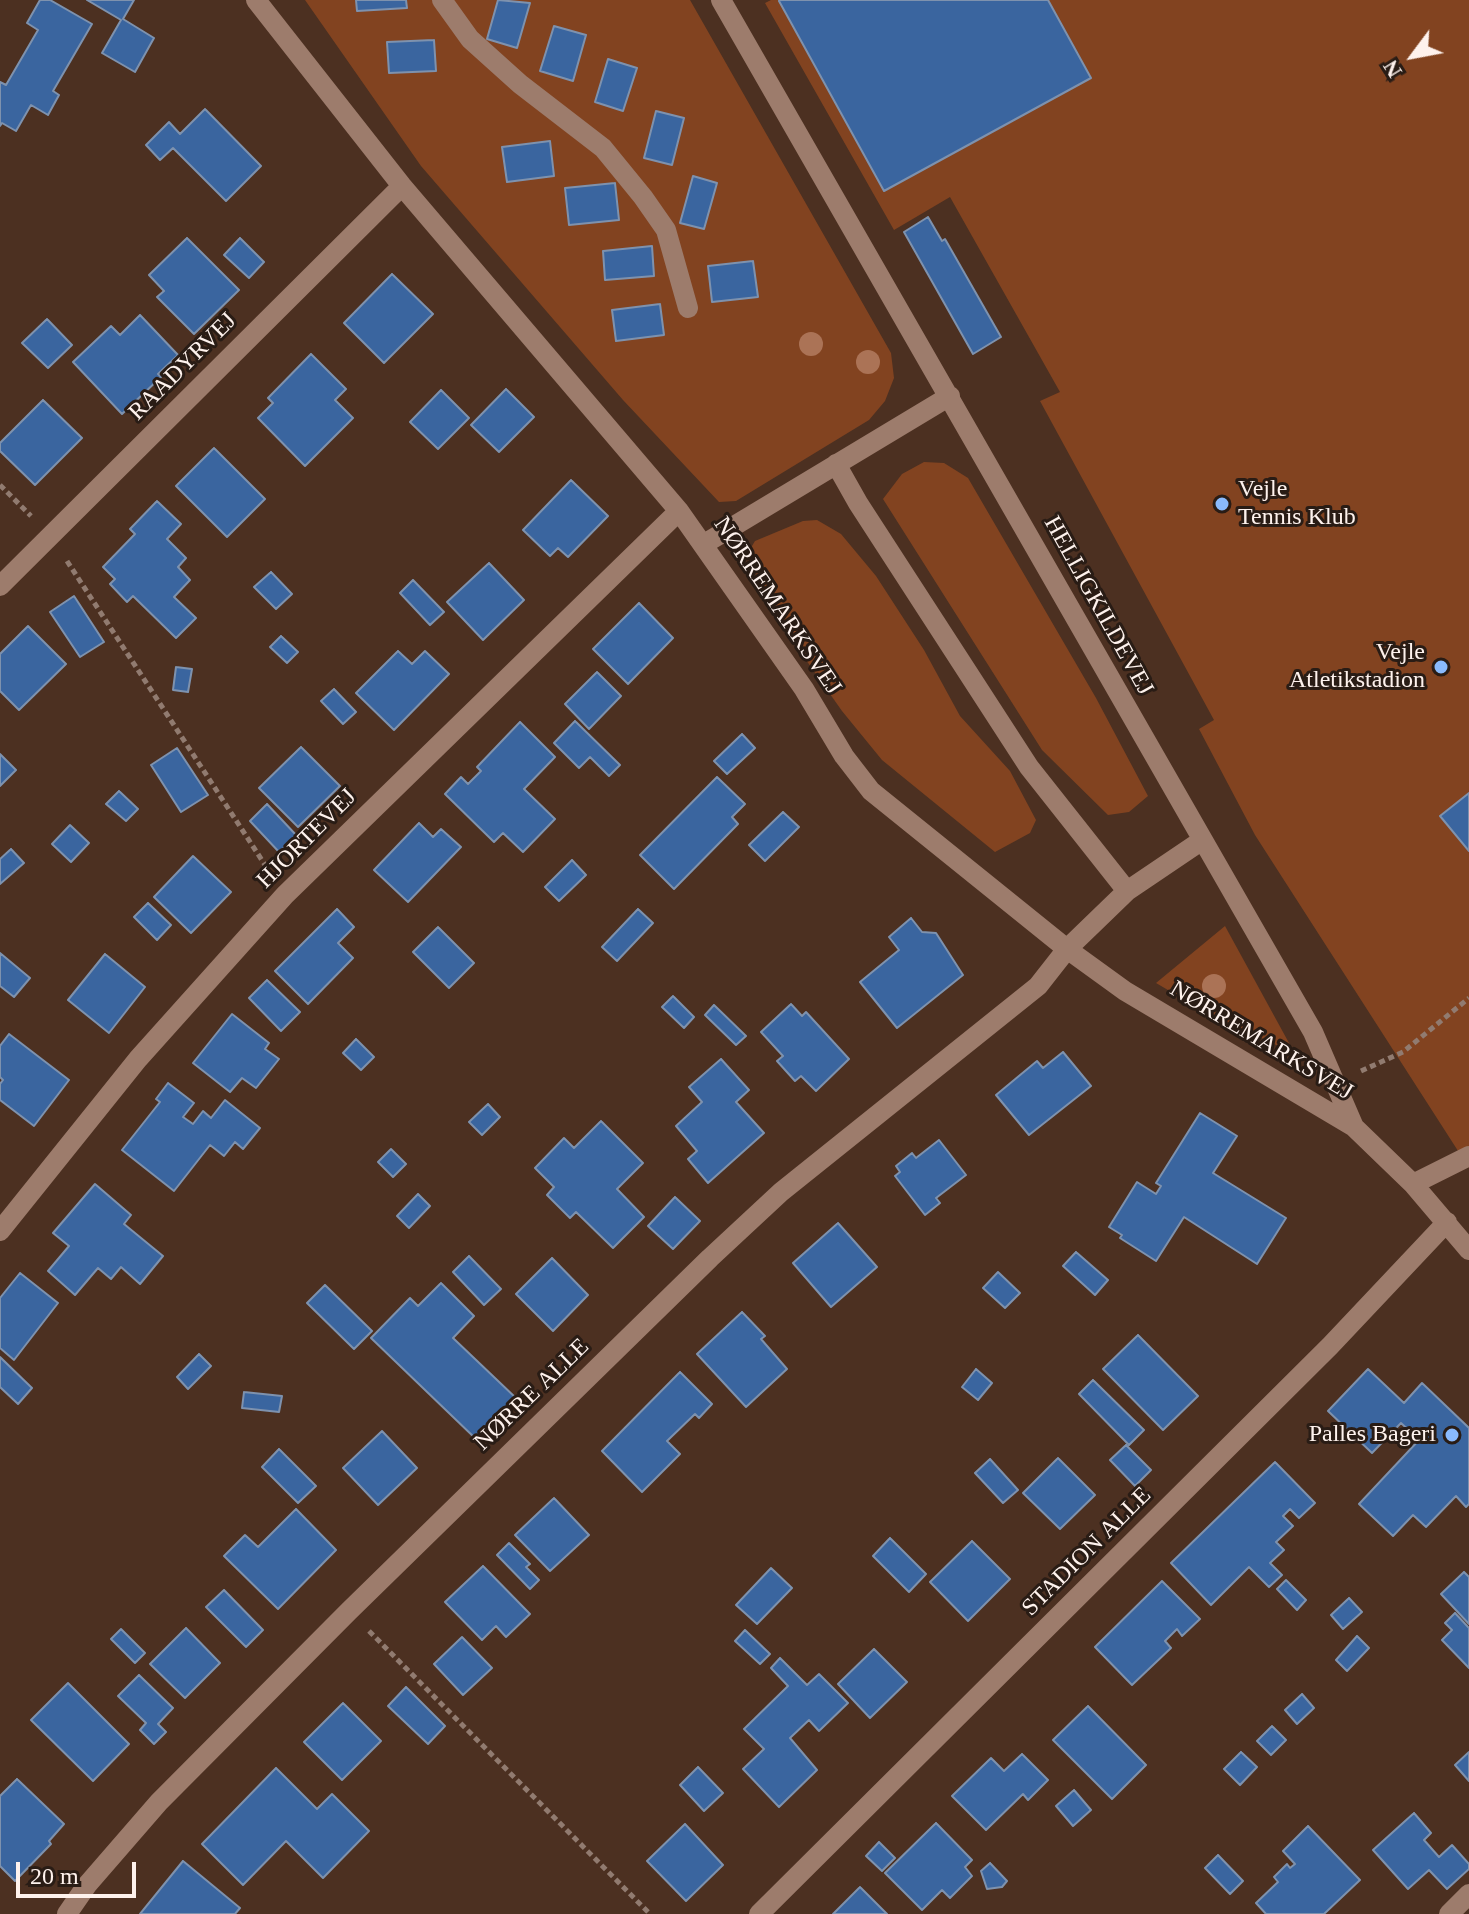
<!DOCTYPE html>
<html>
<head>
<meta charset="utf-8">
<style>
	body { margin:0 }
	#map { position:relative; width:1469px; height:1914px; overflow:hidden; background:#4c3021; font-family:"Times New Roman",serif }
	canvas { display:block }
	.north { position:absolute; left:1373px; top:16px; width:80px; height:80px; -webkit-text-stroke:6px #291c15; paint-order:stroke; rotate:238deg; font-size:22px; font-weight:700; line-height:32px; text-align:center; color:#fef2ed }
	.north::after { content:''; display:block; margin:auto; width:28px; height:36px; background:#fef2ed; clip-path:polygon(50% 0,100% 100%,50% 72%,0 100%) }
	.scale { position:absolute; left:16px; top:1862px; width:120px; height:36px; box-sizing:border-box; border:4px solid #fef2ed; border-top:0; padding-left:10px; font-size:24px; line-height:28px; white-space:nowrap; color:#fef2ed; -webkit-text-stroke:6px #291c15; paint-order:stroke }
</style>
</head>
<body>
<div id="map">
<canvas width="1469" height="1914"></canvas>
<div class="north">N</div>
<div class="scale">20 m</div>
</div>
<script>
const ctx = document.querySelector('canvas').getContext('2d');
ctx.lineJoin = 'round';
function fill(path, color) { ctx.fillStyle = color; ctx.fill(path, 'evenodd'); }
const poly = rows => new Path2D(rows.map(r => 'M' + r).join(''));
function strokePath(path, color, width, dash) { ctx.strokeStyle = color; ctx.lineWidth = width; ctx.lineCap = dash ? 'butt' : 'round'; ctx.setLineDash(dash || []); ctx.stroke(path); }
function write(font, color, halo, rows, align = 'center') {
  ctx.font = font + ' "Times New Roman",serif'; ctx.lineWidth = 6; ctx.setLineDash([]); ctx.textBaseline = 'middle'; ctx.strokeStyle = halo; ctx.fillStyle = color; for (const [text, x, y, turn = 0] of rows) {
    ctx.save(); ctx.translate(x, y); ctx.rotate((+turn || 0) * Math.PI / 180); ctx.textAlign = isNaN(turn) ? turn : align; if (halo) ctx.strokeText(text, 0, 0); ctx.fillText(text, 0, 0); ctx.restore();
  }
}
const green = poly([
	[305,0,690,0,891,353,894,378,885,401,869,420,736,501,719,502,623,400,421,166],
	[771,0,1469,0,1469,1168,1255,835,1199,729,1214,720,1040,401,1060,392,950,197,894,230,765,3],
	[924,462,944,463,968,478,1096,698,1148,796,1129,812,1108,815,1042,750,883,499,902,474],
	[817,520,841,534,876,576,924,650,960,716,1010,771,1036,820,1030,833,995,852,882,760,842,711,799,650,746,556,755,541,803,521],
	[1225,926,1295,1054,1197,1007,1156,983]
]);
const building = poly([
	[40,0,50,0,92,24,53,91,59,95,48,115,31,105,16,131,2,123,0,126,0,82,6,85,38,30,27,23,40,0],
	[87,0,134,0,123,19,154,38,135,72,102,53,121,20,87,0],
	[356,0,406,0,407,8,357,11,356,0],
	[498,0,530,3,517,48,487,39,498,0],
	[781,0,1048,0,1091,78,884,191,779,1,781,0],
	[554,26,586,35,573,81,540,71,554,26],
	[434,40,436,71,389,73,387,42,434,40],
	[608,59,637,68,623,111,595,102,608,59],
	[205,109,261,166,226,201,173,148,160,160,146,145,169,122,180,134,205,109],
	[656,111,684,118,672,165,644,158,656,111],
	[550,141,554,176,507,182,502,147,550,141],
	[693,176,717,183,704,229,680,223,693,176],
	[615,183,619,220,569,225,565,188,615,183],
	[928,217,942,241,945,239,1001,337,973,354,904,232,928,217],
	[187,238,239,290,194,334,157,297,164,291,149,275,187,238],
	[240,238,264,262,249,278,224,255,240,238],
	[652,246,654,276,605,280,603,251,652,246],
	[753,261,758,297,712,302,708,266,753,261],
	[392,274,433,314,384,363,344,323,392,274],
	[660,304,664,335,616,341,612,310,660,304],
	[140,315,178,355,158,374,161,377,122,414,73,362,111,326,120,335,140,315],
	[47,319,72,345,48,368,22,343,47,319],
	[311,354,346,389,335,400,353,418,305,466,258,418,273,403,268,398,311,354],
	[506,389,534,417,499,452,471,425,506,389],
	[441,390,469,418,438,449,410,422,441,390],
	[43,400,82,438,35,485,0,451,0,443,43,400],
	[214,448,265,499,227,537,176,486,214,448],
	[571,480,608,516,568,557,558,548,550,556,523,530,571,480],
	[157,501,181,524,167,539,186,558,178,567,190,580,174,597,196,618,176,638,133,596,127,602,110,584,115,579,103,567,135,534,130,529,157,501],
	[489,563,524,600,483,640,447,602,489,563],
	[271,572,292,594,276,609,254,587,271,572],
	[413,580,444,612,430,625,400,593,413,580],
	[74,596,104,642,80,657,50,612,74,596],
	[639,603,673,638,628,684,593,649,639,603],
	[28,626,66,664,19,710,0,691,0,654,28,626],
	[281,636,298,652,287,663,270,647,281,636],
	[398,651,412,664,425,651,449,674,394,730,356,693,398,651],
	[176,667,192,669,188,692,173,690,176,667],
	[597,672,621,696,589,729,565,704,597,672],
	[334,689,356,712,343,724,321,701,334,689],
	[575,721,620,765,609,776,590,757,579,768,554,743,575,721],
	[520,722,555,757,524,789,555,819,523,852,503,833,494,842,445,794,461,777,468,784,481,771,477,767,520,722],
	[742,734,755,748,727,774,714,761,742,734],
	[301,747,340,786,298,827,259,788,301,747],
	[177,748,208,795,181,812,151,765,177,748],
	[0,754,16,770,0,786,0,754],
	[717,777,745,804,732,817,738,824,674,889,640,855,717,777],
	[119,791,138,809,126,821,106,804,119,791],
	[1469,793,1469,851,1440,816,1469,793],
	[267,804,297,836,279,852,250,821,267,804],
	[783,812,799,827,765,861,749,845,783,812],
	[419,823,433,837,441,829,461,847,408,902,374,870,419,823],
	[70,825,89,843,71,862,52,844,70,825],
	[11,849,24,863,0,884,0,859,11,849],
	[193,856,231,892,191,933,154,897,193,856],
	[572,860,586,875,559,901,545,887,572,860],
	[148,903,171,925,157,940,134,917,148,903],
	[337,909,354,927,338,943,353,958,308,1004,275,971,337,909],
	[638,909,653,923,617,961,602,947,638,909],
	[911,918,922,932,936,933,963,975,897,1028,860,982,899,950,889,937,911,918],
	[438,927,474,963,449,988,413,952,438,927],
	[0,953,30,978,14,997,0,986,0,953],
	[105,954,145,987,109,1033,68,1000,105,954],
	[267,980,300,1012,281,1031,249,998,267,980],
	[673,996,694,1017,684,1028,662,1007,673,996],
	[791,1004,802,1016,806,1012,849,1059,816,1091,801,1076,795,1081,777,1061,783,1056,761,1032,791,1004],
	[714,1005,746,1036,736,1045,705,1015,714,1005],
	[232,1014,269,1043,265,1049,279,1059,256,1088,242,1078,230,1092,193,1063,232,1014],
	[9,1034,69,1080,34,1126,0,1100,0,1084,3,1080,0,1077,0,1046,9,1034],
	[356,1039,374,1057,361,1070,343,1053,356,1039],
	[1063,1052,1091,1086,1029,1135,996,1095,1037,1061,1043,1068,1063,1052],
	[721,1059,749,1090,736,1102,764,1133,708,1183,688,1159,697,1151,676,1126,702,1102,689,1087,721,1059],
	[168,1083,194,1103,183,1117,193,1124,203,1111,211,1118,225,1100,260,1128,243,1149,235,1142,224,1156,210,1145,174,1191,122,1150,160,1102,156,1099,168,1083],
	[488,1104,500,1117,482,1135,469,1122,488,1104],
	[1200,1113,1237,1136,1213,1173,1286,1218,1257,1264,1184,1217,1156,1261,1120,1238,1122,1235,1109,1227,1137,1182,1156,1194,1161,1186,1156,1183,1200,1113],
	[601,1121,643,1163,617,1189,644,1217,613,1248,576,1212,570,1218,547,1195,554,1187,535,1168,564,1138,574,1148,601,1121],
	[939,1140,966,1175,936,1198,940,1203,925,1215,895,1176,900,1172,896,1166,912,1153,916,1158,939,1140],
	[391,1149,406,1164,393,1177,378,1162,391,1149],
	[95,1184,131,1215,124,1224,163,1256,140,1284,121,1267,111,1279,98,1268,75,1295,48,1271,69,1246,53,1233,95,1184],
	[418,1194,430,1206,409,1228,397,1216,418,1194],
	[675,1197,700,1221,673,1249,648,1226,675,1197],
	[838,1223,877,1267,831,1307,793,1263,838,1223],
	[1076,1252,1108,1280,1095,1295,1063,1266,1076,1252],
	[469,1256,501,1289,484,1305,453,1272,469,1256],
	[552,1258,588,1295,553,1331,516,1294,552,1258],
	[998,1272,1020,1293,1005,1308,983,1288,998,1272],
	[20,1273,58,1303,14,1360,0,1348,0,1298,20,1273],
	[441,1283,474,1316,453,1338,517,1399,477,1440,371,1338,410,1298,418,1306,441,1283],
	[325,1285,372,1331,354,1349,307,1303,325,1285],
	[742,1312,765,1336,761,1339,787,1369,746,1407,697,1354,742,1312],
	[1138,1335,1198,1396,1163,1430,1103,1369,1138,1335],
	[199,1354,211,1366,188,1389,177,1377,199,1354],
	[0,1357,32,1388,18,1404,0,1387,0,1357],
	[976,1369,992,1383,978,1400,962,1387,976,1369],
	[1368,1369,1404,1403,1422,1383,1469,1428,1469,1504,1466,1507,1456,1496,1426,1527,1413,1515,1393,1536,1359,1504,1419,1440,1401,1423,1372,1453,1328,1411,1368,1369],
	[680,1372,712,1404,699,1418,695,1414,667,1441,680,1454,642,1492,602,1451,680,1372],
	[1093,1380,1144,1430,1129,1445,1079,1394,1093,1380],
	[244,1392,282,1396,279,1412,242,1408,244,1392],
	[382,1431,417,1468,378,1505,343,1468,382,1431],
	[1126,1445,1151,1470,1135,1486,1110,1460,1126,1445],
	[279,1449,316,1486,298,1503,262,1467,279,1449],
	[1058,1458,1095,1495,1060,1529,1023,1493,1058,1458],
	[990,1459,1018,1490,1003,1503,975,1473,990,1459],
	[1275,1462,1315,1503,1299,1518,1290,1509,1283,1516,1293,1526,1276,1542,1284,1550,1270,1563,1282,1575,1269,1587,1249,1567,1211,1605,1171,1563,1275,1462],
	[554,1498,589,1535,550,1571,515,1535,554,1498],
	[296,1509,336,1550,278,1609,224,1556,245,1535,258,1547,296,1509],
	[890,1538,926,1574,909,1592,873,1556,890,1538],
	[972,1541,1010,1579,968,1621,930,1582,972,1541],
	[509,1543,530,1564,526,1567,539,1580,530,1589,497,1555,509,1543],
	[483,1566,530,1614,506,1637,496,1626,482,1640,445,1602,483,1566],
	[771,1568,792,1588,757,1624,736,1605,771,1568],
	[1464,1572,1469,1577,1469,1624,1441,1594,1464,1572],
	[1286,1580,1306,1600,1297,1610,1277,1589,1286,1580],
	[1162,1581,1200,1619,1182,1636,1177,1629,1165,1641,1171,1648,1132,1685,1095,1647,1162,1581],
	[224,1590,263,1630,246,1647,206,1607,224,1590],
	[1349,1598,1362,1612,1343,1629,1331,1615,1349,1598],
	[1455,1613,1469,1628,1469,1668,1442,1640,1452,1630,1445,1623,1455,1613],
	[186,1628,220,1663,185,1698,150,1664,186,1628],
	[121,1629,145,1653,135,1663,111,1639,121,1629],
	[745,1630,770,1654,760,1664,735,1641,745,1630],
	[1357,1636,1369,1648,1347,1671,1336,1660,1357,1636],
	[462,1637,492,1668,463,1695,434,1664,462,1637],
	[874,1649,907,1682,870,1718,838,1684,874,1649],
	[780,1658,807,1685,819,1674,848,1703,819,1731,809,1720,790,1738,817,1770,779,1807,743,1769,764,1749,744,1729,788,1686,771,1668,780,1658],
	[139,1675,173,1708,158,1724,166,1732,154,1744,140,1730,146,1723,118,1696,139,1675],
	[68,1683,129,1744,93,1781,31,1720,68,1683],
	[406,1687,445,1726,428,1744,388,1706,406,1687],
	[1302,1694,1314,1708,1297,1724,1285,1710,1302,1694],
	[343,1703,381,1741,342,1780,304,1742,343,1703],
	[1088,1706,1146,1765,1112,1799,1053,1740,1088,1706],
	[1272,1726,1286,1740,1271,1755,1257,1741,1272,1726],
	[1241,1752,1257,1767,1240,1785,1224,1769,1241,1752],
	[1469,1752,1469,1781,1455,1765,1469,1752],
	[1022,1754,1048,1780,1028,1800,1023,1794,986,1830,952,1796,991,1758,1004,1771,1022,1754],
	[698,1767,723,1793,704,1811,680,1785,698,1767],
	[276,1768,317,1809,332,1794,369,1831,323,1878,286,1841,243,1885,202,1844,276,1768],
	[17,1779,64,1824,49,1841,51,1844,15,1881,0,1866,0,1796,17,1779],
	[1074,1790,1091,1810,1073,1826,1056,1806,1074,1790],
	[1414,1813,1431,1833,1424,1840,1439,1857,1452,1845,1469,1864,1469,1869,1447,1889,1429,1870,1408,1889,1373,1850,1414,1813],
	[936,1823,972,1860,965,1867,972,1876,950,1898,942,1890,922,1910,885,1873,936,1823],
	[685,1824,723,1865,686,1901,647,1861,685,1824],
	[1308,1826,1360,1880,1324,1914,1266,1914,1256,1903,1278,1882,1274,1877,1287,1864,1290,1868,1295,1864,1283,1851,1308,1826],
	[879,1842,895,1858,882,1871,866,1856,879,1842],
	[1218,1855,1243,1881,1230,1894,1205,1868,1218,1855],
	[183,1861,240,1908,235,1914,140,1914,183,1861],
	[990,1863,1007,1881,1002,1887,987,1889,981,1871,990,1863],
	[860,1887,887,1914,833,1914,860,1887]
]);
const path = poly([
	[0,485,31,516],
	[67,561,269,871],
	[1361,1071,1403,1052,1469,998],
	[369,1631,650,1914]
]);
const minor = poly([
	[256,0,402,186,679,511,804,689,844,756,871,791,1067,949,1125,991,1354,1127,1413,1184,1469,1250],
	[442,0,470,39,520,84,603,148,643,197,666,230,688,308],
	[721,0,1313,1032,1354,1127],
	[836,464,858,503,1029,767,1127,891],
	[704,544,950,396],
	[0,586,402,186],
	[1413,1184,1469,1156],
	[0,1231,138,1059,285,895,679,511],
	[67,1914,87,1885,159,1802,349,1611,710,1258,781,1192,1038,986,1067,949,1127,891,1201,841],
	[759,1914,1330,1346,1447,1222],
	[1449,1914,1469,1894]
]);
const trees = [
	[811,344],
	[868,362],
	[1214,986]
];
const markers = [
	[1222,504,8,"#8abafc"],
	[1441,667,8,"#8abafc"],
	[1452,1435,8,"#8abafc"]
];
const streetNames = [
	["RAADYRVEJ",183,367,-45],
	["NØRREMARKSVEJ",777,606,56],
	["HELLIGKILDEVEJ",1098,606,61],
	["HJORTEVEJ",307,839,-45],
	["NØRREMARKSVEJ",1261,1041,31],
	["NØRRE ALLE",532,1395,-44],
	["STADION ALLE",1087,1552,-45]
];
const poiNames = [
	["Vejle",1238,490,"left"],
	["Tennis Klub",1238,518,"left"],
	["Vejle",1425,653],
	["Atletikstadion",1425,681],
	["Palles Bageri",1436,1435]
];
fill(green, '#824320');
fill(building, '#3a659f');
strokePath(building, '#7e92ae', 2);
strokePath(path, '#917b70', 5, [6, 4]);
strokePath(minor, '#9d7c6c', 20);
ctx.fillStyle = '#ab7356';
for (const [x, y] of trees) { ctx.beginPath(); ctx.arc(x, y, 12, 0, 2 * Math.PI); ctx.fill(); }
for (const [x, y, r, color] of markers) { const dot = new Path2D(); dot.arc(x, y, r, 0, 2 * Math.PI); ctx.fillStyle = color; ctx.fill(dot); strokePath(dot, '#291c15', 3); }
write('24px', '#fef2ed', '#291c15', streetNames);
write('24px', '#fef2ed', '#291c15', poiNames, 'right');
</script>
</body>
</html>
